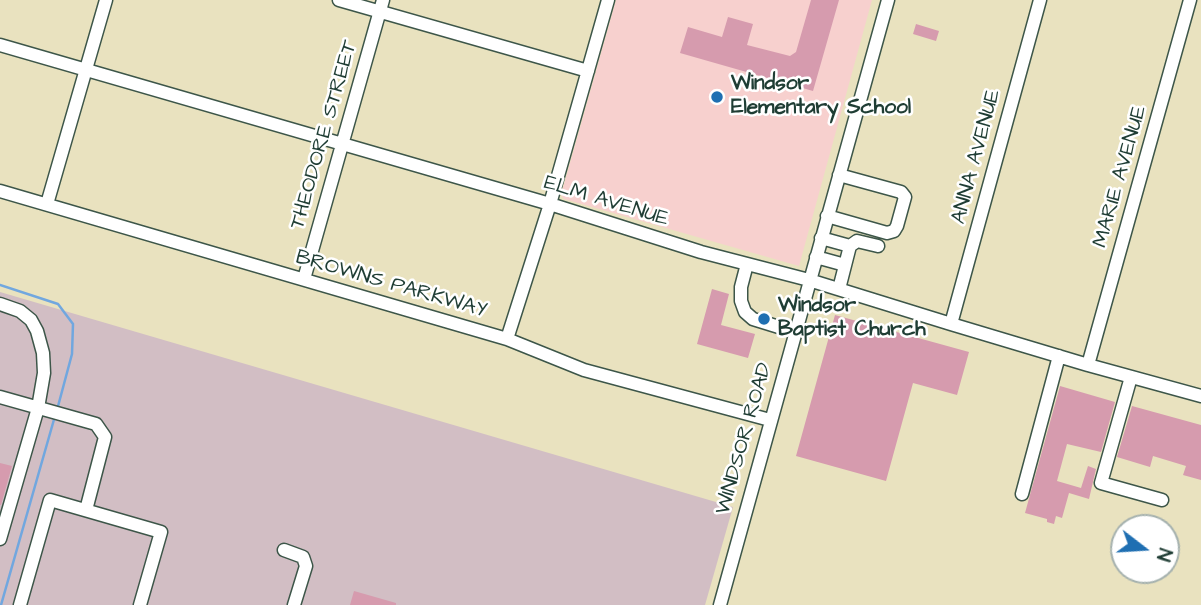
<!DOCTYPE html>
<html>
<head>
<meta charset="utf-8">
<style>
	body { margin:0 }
	#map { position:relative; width:1201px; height:605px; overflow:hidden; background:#e9e2bf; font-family:"Architects Daughter",sans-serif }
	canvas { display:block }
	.north { position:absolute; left:1110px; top:514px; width:70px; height:70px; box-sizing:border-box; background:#fff; border:2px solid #a5b1ae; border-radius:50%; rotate:107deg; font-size:19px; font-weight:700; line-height:28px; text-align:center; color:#1f3d34 }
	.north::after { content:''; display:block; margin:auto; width:24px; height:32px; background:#1f6fb2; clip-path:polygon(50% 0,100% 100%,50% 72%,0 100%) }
</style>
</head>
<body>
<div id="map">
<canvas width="1201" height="605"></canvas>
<div class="north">N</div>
</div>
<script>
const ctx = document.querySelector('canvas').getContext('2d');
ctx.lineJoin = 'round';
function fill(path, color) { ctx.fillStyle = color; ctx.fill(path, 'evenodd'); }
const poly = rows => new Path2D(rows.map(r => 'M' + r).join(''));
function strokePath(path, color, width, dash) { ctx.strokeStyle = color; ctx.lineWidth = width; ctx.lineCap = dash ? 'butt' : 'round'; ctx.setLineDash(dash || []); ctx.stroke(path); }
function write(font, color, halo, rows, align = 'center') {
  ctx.font = font + ' "Architects Daughter",sans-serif'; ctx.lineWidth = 5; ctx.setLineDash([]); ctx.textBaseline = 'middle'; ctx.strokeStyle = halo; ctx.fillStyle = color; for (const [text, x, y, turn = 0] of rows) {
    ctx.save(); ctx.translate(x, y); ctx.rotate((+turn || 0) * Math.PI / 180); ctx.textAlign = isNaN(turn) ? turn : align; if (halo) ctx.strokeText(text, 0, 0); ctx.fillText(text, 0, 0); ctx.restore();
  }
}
const built = poly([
	[616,0,872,0,799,266,564,199,561,195]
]);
const industrial = poly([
	[0,292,733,507,705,605,0,605]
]);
const stream = poly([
	[0,285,58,304,73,324,72,354,57,410],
	[1,605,55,416]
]);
const building = poly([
	[811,0,839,0,813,91,680,53,688,27,722,37,728,17,753,24,747,45,790,56,796,52],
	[916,24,939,31,936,41,913,34],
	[712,289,729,294,721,325,755,334,748,358,697,344],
	[835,315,969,352,957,395,913,383,886,481,796,456],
	[1060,386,1115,402,1101,452,1067,444,1057,481,1081,488,1088,466,1096,469,1089,499,1069,493,1062,518,1056,516,1054,524,1047,522,1047,519,1025,513],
	[1132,406,1201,425,1201,480,1183,475,1186,466,1153,456,1150,467,1117,457],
	[0,463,12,466,1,505,0,505],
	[354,591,396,603,396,605,350,605]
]);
const minor = poly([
	[339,0,588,71],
	[0,45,550,204,701,252,809,280,951,324,1088,365,1201,396],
	[0,191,507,339,584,370,770,420],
	[47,204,106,0],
	[827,216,887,233,894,231,897,226,905,197,901,192,839,175],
	[821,238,850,246,839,289],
	[850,246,857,241,878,246],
	[816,257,845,265],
	[747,264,741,287,741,301,745,312,753,319,795,332],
	[304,279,383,0],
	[0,304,20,311,31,320,37,331,43,353,44,373,38,408,0,539],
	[951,324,1040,0],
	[507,339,550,204,608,0],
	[1088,365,1190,0],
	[1131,377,1101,483,1162,500],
	[0,397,96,424,105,437,86,510],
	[1022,494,1059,356],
	[284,550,303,557,306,566,294,605],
	[20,605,50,500,161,532,140,605],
	[720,605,888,0]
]);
const markers = [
	[717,97,7,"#1f6fb2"],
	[764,319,7,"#1f6fb2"]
];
const poiNames = [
	["Windsor",731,85],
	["Elementary School",731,109],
	["Windsor",778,307],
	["Baptist Church",778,331]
];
const streetNames = [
	["THEODORE STREET",325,135,-74],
	["ANNA AVENUE",977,157,-75],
	["MARIE AVENUE",1121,177,-74],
	["ELM AVENUE",606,202,17],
	["BROWNS PARKWAY",391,285,16],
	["WINDSOR ROAD",745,439,-74]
];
fill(built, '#f7d0ce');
fill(industrial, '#d2bec4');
strokePath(stream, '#71a7df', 2.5);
fill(building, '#d69bae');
strokePath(minor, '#3d5649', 15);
strokePath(minor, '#fff', 12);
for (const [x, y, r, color] of markers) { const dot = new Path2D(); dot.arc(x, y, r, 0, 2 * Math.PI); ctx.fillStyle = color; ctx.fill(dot); strokePath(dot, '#fff', 2.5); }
write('bold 21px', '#1f3d34', '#fff', poiNames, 'left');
write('21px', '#1f3d34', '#fff', streetNames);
</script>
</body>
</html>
